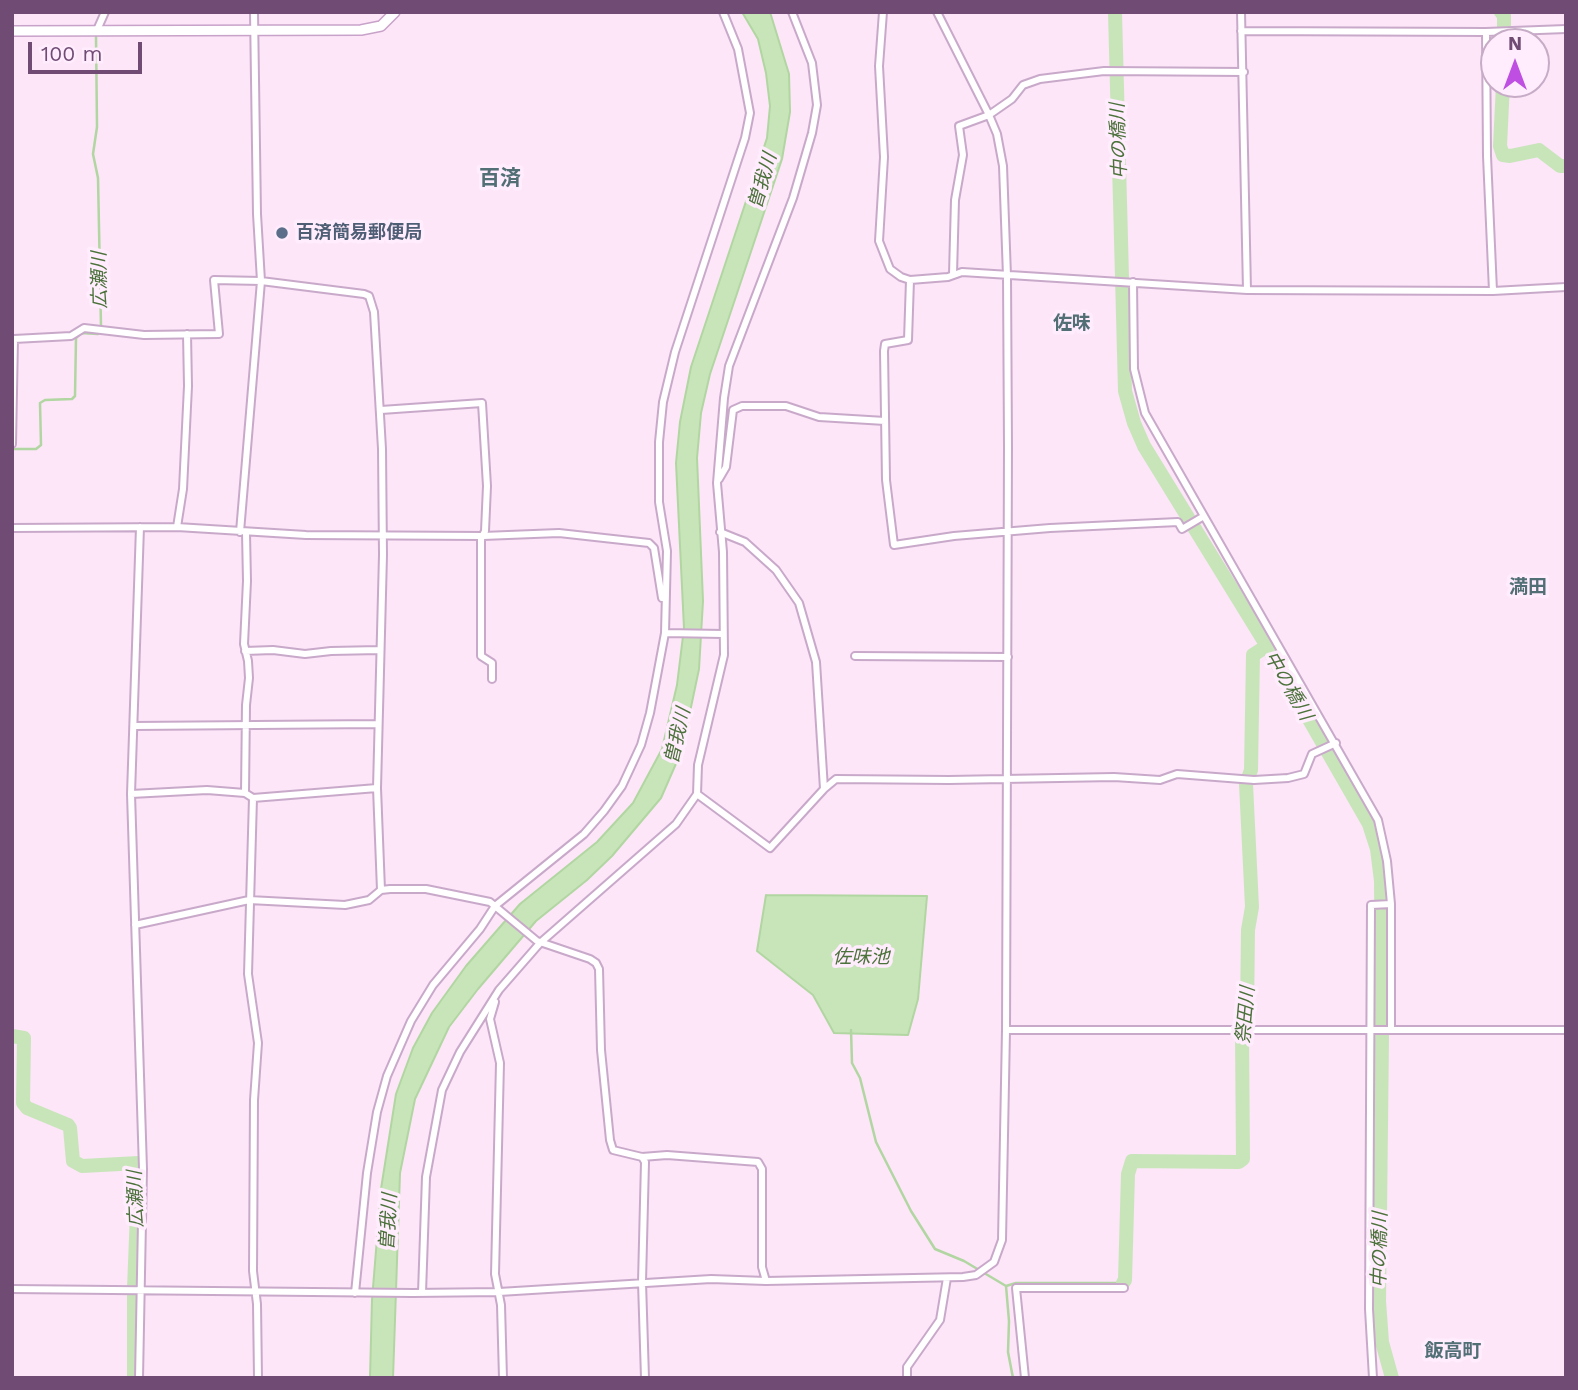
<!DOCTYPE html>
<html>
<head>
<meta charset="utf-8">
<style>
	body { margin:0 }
	#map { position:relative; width:1578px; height:1390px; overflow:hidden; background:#fce6f8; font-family:"Work Sans",sans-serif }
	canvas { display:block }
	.frame { position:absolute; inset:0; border:14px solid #704b74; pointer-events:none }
	.north { position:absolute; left:1480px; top:28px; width:70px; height:70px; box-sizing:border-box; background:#ffecfc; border:2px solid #c6acc6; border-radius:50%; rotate:0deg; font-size:19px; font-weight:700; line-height:28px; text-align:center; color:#704b74 }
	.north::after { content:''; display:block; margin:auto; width:24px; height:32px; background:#bf4ee2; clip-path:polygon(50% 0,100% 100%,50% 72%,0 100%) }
	.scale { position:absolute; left:28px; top:42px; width:114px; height:32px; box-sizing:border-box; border:4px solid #704b74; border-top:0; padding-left:9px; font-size:21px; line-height:24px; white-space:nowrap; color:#704b74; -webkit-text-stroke:5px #ffecfc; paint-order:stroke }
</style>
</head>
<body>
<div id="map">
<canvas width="1578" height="1390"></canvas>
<div class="frame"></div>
<div class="north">N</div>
<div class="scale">100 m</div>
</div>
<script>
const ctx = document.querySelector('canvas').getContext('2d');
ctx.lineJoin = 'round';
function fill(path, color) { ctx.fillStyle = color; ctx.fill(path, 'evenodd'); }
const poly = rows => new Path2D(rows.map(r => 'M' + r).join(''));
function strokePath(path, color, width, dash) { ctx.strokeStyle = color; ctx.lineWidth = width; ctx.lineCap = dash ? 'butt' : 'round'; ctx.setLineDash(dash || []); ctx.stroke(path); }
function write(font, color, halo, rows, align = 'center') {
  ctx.font = font + ' "Work Sans","Noto Sans JP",sans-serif'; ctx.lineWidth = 7; ctx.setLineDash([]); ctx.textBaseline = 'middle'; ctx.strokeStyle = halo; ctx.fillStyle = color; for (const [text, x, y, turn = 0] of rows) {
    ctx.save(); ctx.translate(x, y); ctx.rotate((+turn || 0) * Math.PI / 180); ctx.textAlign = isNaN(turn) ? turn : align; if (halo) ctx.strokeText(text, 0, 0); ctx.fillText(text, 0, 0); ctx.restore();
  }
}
const water = poly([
	[742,12,770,12,789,74,790,112,782,159,710,374,701,413,697,458,703,601,699,669,682,750,661,798,612,856,587,880,536,921,478,989,449,1027,415,1099,400,1173,393,1378,370,1378,372,1300,381,1189,396,1094,413,1048,432,1013,466,966,520,904,597,842,633,803,662,749,677,685,684,628,676,463,680,422,691,367,767,138,770,106,766,73,758,39,742,12],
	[766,895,927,896,918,999,908,1035,834,1033,813,995,757,951,766,895]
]);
const stream = poly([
	[12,449,36,449,41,445,40,403,45,400,72,399,75,396,76,338,81,333,98,334,101,326,98,178,93,154,97,127,96,37],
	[851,1030,852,1063,860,1078,876,1142,911,1211,935,1249,964,1261,1006,1286,1016,1283,1123,1283],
	[1006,1286,1009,1321,1008,1352,1013,1378]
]);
const river = poly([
	[1115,12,1125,391,1134,423,1144,446,1267,646,1369,824,1377,849,1381,881,1382,1038,1379,1301,1382,1342,1392,1378],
	[1501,12,1504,15,1504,42],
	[1503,84,1500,146,1503,155,1510,156,1539,150,1560,166,1566,166],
	[12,1036,24,1038,23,1103,27,1108,68,1125,70,1128,73,1161,82,1166,139,1163,134,1288,134,1378],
	[1123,1283,1125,1280,1128,1174,1132,1161,1239,1162,1243,1159,1242,1036,1247,1017,1248,930,1252,907,1246,784,1251,770,1253,655,1267,646]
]);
const street = poly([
	[883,12,879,66,884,157,879,241,890,269,901,277,910,280,948,277,962,272,1247,290,1493,291,1566,287],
	[937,12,989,115,997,134,1003,166,1007,276,1008,447,1006,1030],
	[1241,12,1247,290],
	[97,30,105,12],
	[1241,31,1486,32,1566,29],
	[1486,32,1487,156,1493,291],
	[953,274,955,200,963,155,959,126,989,115,1012,99,1023,85,1040,79,1104,71,1244,72],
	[910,280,908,340,885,344,884,351,886,480,894,545,954,536,1050,528,1178,522,1182,529,1204,516],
	[1133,282,1134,369,1145,413,1378,820,1387,861,1391,904,1391,1029],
	[381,410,482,403,487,486,485,531,481,539,481,656,492,663,492,679],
	[12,444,14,339,71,336,84,328,144,335,219,334,214,280,261,281,364,294,369,296,374,312,382,449,383,555,377,788,381,890],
	[719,479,726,467,733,410,742,406,786,406,819,417,885,421],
	[177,527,183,489,188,386,187,334],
	[12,528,177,527,306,535,483,536,559,533,649,543,654,548,662,598],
	[240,532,261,281,257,214,254,12],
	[720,532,745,542,776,570,799,603,816,662,824,789],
	[665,633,723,634],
	[245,651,273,650,305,654,331,651,379,650],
	[855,656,1008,657],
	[134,726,378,724],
	[245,793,246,705,249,678,248,661,244,644,247,581,246,533],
	[131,794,207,790,245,793,253,798,377,788],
	[697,794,770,848,824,789,836,779,949,780,1114,777,1160,780,1177,774,1254,780,1288,778,1304,774,1312,754,1336,743],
	[253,798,248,974,258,1043,254,1100,253,1271,257,1304,258,1378],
	[135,925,249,900,345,905,369,900,381,890,390,889,426,889,490,902,537,941,590,959,596,963,599,969,601,1050,610,1140,613,1150,642,1157,667,1155,758,1162,762,1169,762,1267,766,1281],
	[495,1002,490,1019,500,1063,495,1274,501,1305,503,1378],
	[642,1157,645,1162,642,1282,645,1378],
	[12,1289,413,1293,499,1292,711,1279,766,1281,963,1277,976,1275,994,1262,1002,1240,1006,1030,1566,1030],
	[355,1293,367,1173,377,1112,387,1076,411,1021,433,985,480,929,495,906,584,834,604,811,622,786,641,745,650,713,665,633,667,551,659,502,659,442,663,402,675,352,745,138,750,113,738,49,723,12],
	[422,1293,426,1177,442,1090,460,1052,499,990,540,943,676,824,697,794,698,765,724,655,723,552,717,483,724,398,729,366,793,198,812,133,817,105,812,63,792,12],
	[139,1378,143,1169,131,794,140,527],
	[907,1378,907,1367,940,1320,947,1278],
	[1025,1378,1016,1288,1124,1288],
	[1373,1378,1369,1309,1371,905,1391,904]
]);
const secondary = poly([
	[12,31,361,30,381,26,395,12]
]);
const markers = [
	[282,233,7,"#5c6f8a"]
];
const serviceNames = [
	["百済簡易郵便局",296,233]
];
const waterNames = [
	["中の橋川",1119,141,-92],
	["曽我川",763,181,-74],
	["広瀬川",100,280,-91],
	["中の橋川",1288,686,60],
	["曽我川",678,736,-77],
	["佐味池",861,957],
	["祭田川",1246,1015,-85],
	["広瀬川",136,1199,-92],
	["曽我川",389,1222,-87],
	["中の橋川",1380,1250,-89]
];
const neighbourhoodNames = [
	["佐味",1072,323],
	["満田",1528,587],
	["飯高町",1453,1351]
];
const quarterNames = [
	["百済",500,179]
];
fill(water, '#c8e5ba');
strokePath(water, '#b1d6a1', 2);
strokePath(stream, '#b1d6a1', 2.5);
strokePath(river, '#c8e5ba', 14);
strokePath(street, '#c9a9ca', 10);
strokePath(secondary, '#c8a2c9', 12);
strokePath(street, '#fff', 6);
strokePath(secondary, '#fff', 9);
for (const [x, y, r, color] of markers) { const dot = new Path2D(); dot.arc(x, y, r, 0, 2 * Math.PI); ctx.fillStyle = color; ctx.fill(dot); strokePath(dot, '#ffecfc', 2.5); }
write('bold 18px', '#4e5e75', '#ffecfc', serviceNames, 'left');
write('italic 19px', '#4c723c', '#ffecfc', waterNames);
write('bold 19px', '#526f76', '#ffecfc', neighbourhoodNames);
write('bold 21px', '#526f76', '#ffecfc', quarterNames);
</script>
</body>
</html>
